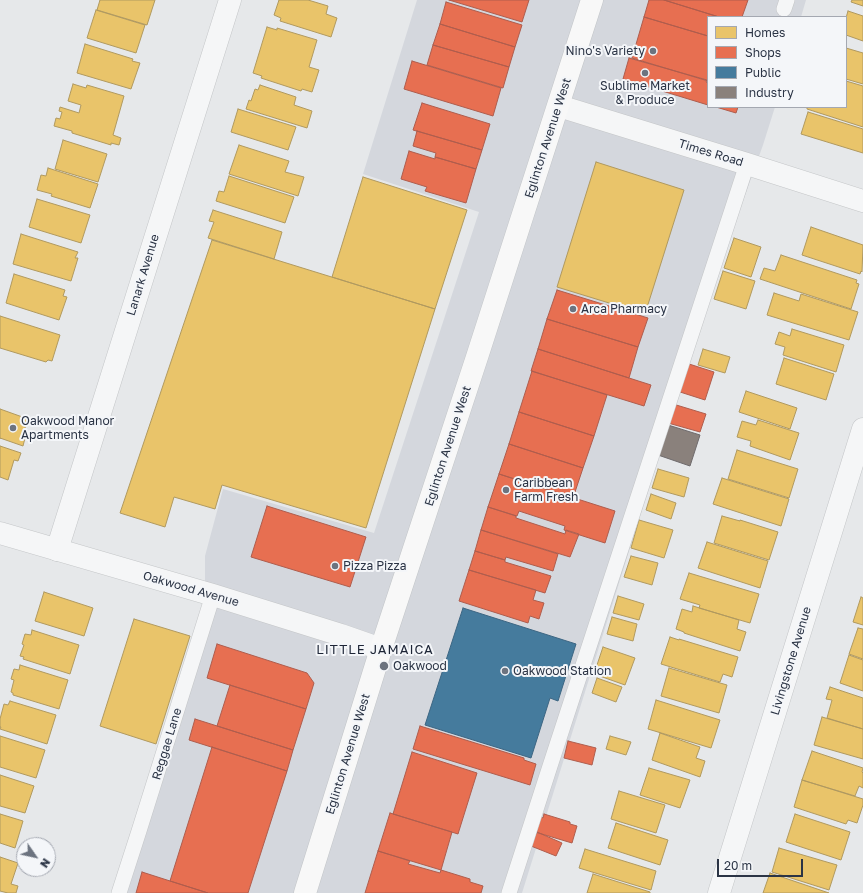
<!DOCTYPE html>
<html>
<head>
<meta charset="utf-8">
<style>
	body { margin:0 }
	#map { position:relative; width:863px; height:893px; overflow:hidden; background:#e6e8ea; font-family:"Golos Text",sans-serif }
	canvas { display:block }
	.legend { position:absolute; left:707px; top:16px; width:140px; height:92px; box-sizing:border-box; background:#f4f6f9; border:1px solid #a4a8b1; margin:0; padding:5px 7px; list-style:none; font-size:12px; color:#2b3445 }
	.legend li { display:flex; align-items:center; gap:8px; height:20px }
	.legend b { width:20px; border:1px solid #a4a8b1 }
	.north { position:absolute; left:16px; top:837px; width:40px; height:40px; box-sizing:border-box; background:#f4f6f9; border:1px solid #a4a8b1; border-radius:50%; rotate:124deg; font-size:11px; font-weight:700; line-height:16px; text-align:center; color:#2b3445 }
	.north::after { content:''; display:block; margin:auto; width:14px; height:18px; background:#6c737f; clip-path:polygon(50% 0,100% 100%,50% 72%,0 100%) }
	.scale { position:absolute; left:717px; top:859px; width:86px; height:18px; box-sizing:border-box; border:2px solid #2b3445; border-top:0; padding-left:5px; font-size:12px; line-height:14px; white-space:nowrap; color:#2b3445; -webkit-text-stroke:3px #f4f6f9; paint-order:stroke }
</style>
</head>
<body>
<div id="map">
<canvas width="863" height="893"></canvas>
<ul class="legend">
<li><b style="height:11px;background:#e9c46a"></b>Homes</li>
<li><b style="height:11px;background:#e76f51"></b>Shops</li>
<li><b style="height:11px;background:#457b9d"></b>Public</li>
<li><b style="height:11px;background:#8a817c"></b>Industry</li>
</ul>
<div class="north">N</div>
<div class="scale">20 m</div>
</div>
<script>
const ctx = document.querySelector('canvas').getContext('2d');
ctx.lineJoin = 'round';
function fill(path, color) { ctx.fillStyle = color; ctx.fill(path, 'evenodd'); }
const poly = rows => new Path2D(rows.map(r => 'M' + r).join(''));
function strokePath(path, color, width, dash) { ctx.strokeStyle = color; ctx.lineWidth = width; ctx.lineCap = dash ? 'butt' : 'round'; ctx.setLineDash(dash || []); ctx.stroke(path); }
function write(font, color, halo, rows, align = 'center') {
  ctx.font = font + ' "Golos Text",sans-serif'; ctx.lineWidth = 4; ctx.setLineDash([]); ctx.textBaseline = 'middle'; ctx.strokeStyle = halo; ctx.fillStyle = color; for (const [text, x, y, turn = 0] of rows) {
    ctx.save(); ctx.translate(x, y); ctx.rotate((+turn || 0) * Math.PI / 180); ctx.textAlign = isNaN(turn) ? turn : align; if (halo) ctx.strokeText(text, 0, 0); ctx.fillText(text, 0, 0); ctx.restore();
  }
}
const built = poly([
	[417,0,806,0,801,17,708,17,708,107,775,107,763,145,709,296,522,893,118,893,205,629,205,556,223,489,374,533,479,212,363,174]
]);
const homes = poly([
	[100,0,155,0,147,25,97,10,100,0],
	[279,0,308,0,328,6,326,14,337,18,331,37,280,21,281,18,274,15,279,0],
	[852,0,863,0,863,6,851,2,852,0],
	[96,10,145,25,136,53,87,38,96,10],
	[848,11,863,16,863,41,846,35,846,18,848,11],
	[267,27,277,30,277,28,317,40,309,67,319,70,312,92,302,89,301,91,261,78,262,76,253,73,267,27],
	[85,44,133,59,132,61,140,63,131,89,77,73,85,44],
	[846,48,863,53,863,84,846,79,846,48],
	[846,81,863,86,863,127,807,109,807,107,846,107,846,81],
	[73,84,86,88,87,85,124,96,113,135,121,138,119,145,111,143,111,145,72,133,72,131,54,126,56,118,60,119,62,112,59,111,60,107,79,113,81,105,68,101,73,84],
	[260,85,296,97,294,105,312,111,307,128,246,109,249,100,251,101,255,89,258,90,260,85],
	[238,109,296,127,288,150,231,132,238,109],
	[808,112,863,129,863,153,801,134,808,112],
	[63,140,107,154,98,182,55,169,63,140],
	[239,145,289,161,285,172,304,177,298,196,229,174,239,145],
	[596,162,684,190,645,314,557,287,596,162],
	[48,168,98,184,90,208,51,196,52,194,37,190,41,175,46,176,48,168],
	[229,176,294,197,285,223,216,201,219,191,224,192,229,176],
	[363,177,467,210,435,309,332,277,363,177],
	[37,199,90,215,81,243,29,227,37,199],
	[213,210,282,232,274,259,208,238,214,222,209,221,213,210],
	[811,227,863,245,862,272,861,271,860,274,802,255,811,227],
	[21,234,78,252,75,258,78,258,71,281,13,264,21,234],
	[734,238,761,247,751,277,724,268,734,238],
	[212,240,435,309,366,528,222,485,215,509,174,497,165,527,120,513,212,240],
	[781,255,857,280,856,283,859,284,851,309,760,279,764,268,775,271,781,255],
	[723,271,755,281,746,309,714,299,723,271],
	[14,274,65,290,63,296,67,297,59,320,6,303,14,274],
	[774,293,799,301,801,294,858,312,849,340,767,315,774,293],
	[0,316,60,335,52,361,48,360,46,362,0,348,0,316],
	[792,329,844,345,836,372,783,355,785,347,775,344,779,332,790,336,792,329],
	[703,349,730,357,725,373,698,365,703,349],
	[784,358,834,374,826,400,776,384,784,358],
	[746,391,797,408,790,429,739,412,746,391],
	[0,409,28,419,22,437,25,438,23,446,0,438,0,439,0,409],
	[758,420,799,433,790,460,750,446,751,441,737,437,742,421,756,425,758,420],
	[0,446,21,453,18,461,14,460,8,480,0,477,0,446],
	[737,450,798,469,789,498,728,479,737,450],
	[658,469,689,478,684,497,652,488,658,469],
	[722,478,789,499,781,526,713,504,722,478],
	[651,494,676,503,671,519,646,510,651,494],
	[722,516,740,521,740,520,778,532,769,560,714,543,722,516],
	[639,520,673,530,664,558,631,548,639,520],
	[707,542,768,561,760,588,698,568,707,542],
	[631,556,658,563,652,585,624,577,631,556],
	[689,573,759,594,750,623,699,608,700,605,680,599,689,573],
	[44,592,93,608,84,636,35,621,44,592],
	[618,596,644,604,639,620,613,613,618,596],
	[861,597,863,598,863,625,853,622,861,597],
	[693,606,739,620,737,629,746,632,740,651,684,633,684,632,676,629,682,609,692,612,693,606],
	[612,617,637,624,633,641,607,634,612,617],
	[134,619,190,636,156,744,100,726,134,619],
	[858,628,863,629,863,659,849,654,858,628],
	[32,630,79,645,70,674,23,659,24,657,20,656,24,645,22,644,25,634,31,635,32,630],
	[670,637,679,640,679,639,738,657,732,677,723,674,720,682,661,664,670,637],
	[603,647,635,658,625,685,594,674,603,647],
	[849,655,863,660,863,691,840,683,849,655],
	[20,665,68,680,59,709,13,695,13,693,11,692,14,680,11,679,14,669,19,670,20,665],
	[669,668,727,685,719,713,661,696,669,668],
	[597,678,622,687,616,702,592,693,597,678],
	[830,687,863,698,863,729,827,718,832,700,826,699,830,687],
	[656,700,720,720,711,748,648,729,656,700],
	[10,701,56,715,47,744,0,729,1,727,0,727,0,719,4,704,8,705,10,701],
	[822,717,863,729,863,759,814,745,822,717],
	[660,733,700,747,696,758,705,761,700,777,652,760,660,733],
	[0,736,45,750,36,778,0,767,0,736],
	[610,736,631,742,626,755,606,749,610,736],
	[812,751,863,768,862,772,863,773,863,788,859,786,855,796,802,780,812,751],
	[649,768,690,780,680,808,640,795,649,768],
	[0,775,34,786,25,813,0,806,0,775],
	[802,780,863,799,863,805,857,823,848,820,846,824,794,807,802,780],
	[619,791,665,805,656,833,611,819,619,791],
	[0,814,23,821,15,848,0,843,0,814],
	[795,814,850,832,841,860,786,842,795,814],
	[616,823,668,840,660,865,608,848,616,823],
	[779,848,837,865,829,890,772,872,779,848],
	[585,849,656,871,651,890,579,868,585,849],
	[0,857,18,863,11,884,18,886,16,893,8,893,0,891,0,857],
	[770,873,829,893,763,893,770,873],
	[593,874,650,892,650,893,587,893,593,874]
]);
const shops = poly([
	[449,0,529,0,522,22,449,0],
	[649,0,664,0,719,17,708,17,708,36,644,17,649,0],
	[664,0,748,0,742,17,719,17,664,0],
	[446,2,522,25,515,47,440,24,446,2],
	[644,17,708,36,708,81,632,58,644,17],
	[440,24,515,47,509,67,433,45,440,24],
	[433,45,509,67,503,88,427,65,433,45],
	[629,58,707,80,706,82,708,83,708,105,623,79,629,58],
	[412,61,501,88,493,116,404,89,412,61],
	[422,103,490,124,482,150,413,130,422,103],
	[716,107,738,107,736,113,716,107],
	[417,131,482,150,476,169,435,157,436,153,413,146,417,131],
	[409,151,435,159,435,157,476,169,466,203,425,191,427,187,401,179,409,151],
	[557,290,648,318,638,347,547,319,557,290],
	[547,319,638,347,629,378,538,349,547,319],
	[538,349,651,385,644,406,531,371,538,349],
	[686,363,714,372,705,400,677,391,686,363],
	[532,371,607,395,594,436,519,412,532,371],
	[673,404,706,414,700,432,668,423,673,404],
	[519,412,594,436,583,468,509,444,519,412],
	[509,444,583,468,573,498,499,474,509,444],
	[499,474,615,511,605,543,564,530,565,526,519,511,517,516,488,507,499,474],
	[267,506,366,537,350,587,251,557,267,506],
	[488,507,516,516,516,518,565,534,566,530,579,534,570,557,481,530,488,507],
	[481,530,558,554,553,571,506,557,505,560,475,551,481,530],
	[475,551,505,560,505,562,551,576,545,593,469,570,475,551],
	[469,570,536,590,533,600,544,603,539,619,530,616,528,623,459,601,469,570],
	[217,644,307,673,314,683,306,709,207,678,217,644],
	[230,685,306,709,293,750,217,726,230,685],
	[195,719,293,750,287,771,189,740,195,719],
	[420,726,524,758,524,760,536,764,530,785,413,749,420,726],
	[568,741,596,748,592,765,564,758,568,741],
	[212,747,287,771,248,893,208,893,170,881,212,747],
	[412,752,477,773,458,834,393,814,412,752],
	[390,813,452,832,441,870,378,851,390,813],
	[544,814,570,822,570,824,577,826,572,843,535,832,539,816,543,818,544,814],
	[537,832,562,843,556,856,531,846,537,832],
	[378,851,410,861,408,864,440,873,441,870,470,879,470,882,483,886,481,893,365,893,378,851],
	[142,872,170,881,208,893,136,893,142,872]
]);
const public = poly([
	[463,608,576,644,558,701,550,698,531,758,425,725,463,608]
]);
const industry = poly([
	[668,425,700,435,690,466,658,455,668,425]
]);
const service = poly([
	[784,9,787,0],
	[119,893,139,831,213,595],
	[509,893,551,763,747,164]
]);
const minor = poly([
	[559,106,747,164,863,201],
	[57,550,230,0],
	[719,893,863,429]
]);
const tertiary = poly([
	[0,533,213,595,341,635,381,649]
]);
const primary = poly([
	[305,893,381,649,478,354,592,0]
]);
const markers = [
	[653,51,4,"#6c737f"],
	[645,73,4,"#6c737f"],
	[573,309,4,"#6c737f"],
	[13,428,4,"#6c737f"],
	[506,490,4,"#6c737f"],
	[335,566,4,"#6c737f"],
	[384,666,5,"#6c737f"],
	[505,671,4,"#6c737f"]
];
const poiNames = [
	["Nino's Variety",645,51,"right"],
	["Sublime Market",645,86,"center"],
	["& Produce",645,100,"center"],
	["Arca Pharmacy",581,309],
	["Oakwood Manor",21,421],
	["Apartments",21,435],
	["Caribbean",514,483],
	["Farm Fresh",514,497],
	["Pizza Pizza",343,566],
	["Oakwood",393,666],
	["Oakwood Station",513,671]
];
const streetNames = [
	["Eglinton Avenue West",548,138,-72],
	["Times Road",711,153,17],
	["Lanark Avenue",143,275,-73],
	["Eglinton Avenue West",448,446,-72],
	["Oakwood Avenue",191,589,16],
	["Livingstone Avenue",791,661,-73],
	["Reggae Lane",167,744,-73],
	["Eglinton Avenue West",348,754,-73]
];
const neighbourhoodNames = [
	["LITTLE JAMAICA",375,650]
];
fill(built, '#d4d7dd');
fill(homes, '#e9c46a');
strokePath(homes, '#b0995f', 1);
fill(shops, '#e76f51');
strokePath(shops, '#af5d4d', 1);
fill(public, '#457b9d');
strokePath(public, '#3d6683', 1);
fill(industry, '#8a817c');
strokePath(industry, '#6e6a6c', 1);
strokePath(service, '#c4c6c8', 16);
strokePath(minor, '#c4c6c8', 23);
strokePath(tertiary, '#c4c6c8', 23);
strokePath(primary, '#c2c5c8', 23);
strokePath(service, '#f5f6f7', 15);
strokePath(minor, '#f5f6f7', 22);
strokePath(tertiary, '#f5f6f7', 22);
strokePath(primary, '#f8f8f8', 22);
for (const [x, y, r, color] of markers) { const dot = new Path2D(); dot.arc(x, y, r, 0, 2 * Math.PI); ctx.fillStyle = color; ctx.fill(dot); strokePath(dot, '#f4f6f9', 1.5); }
write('12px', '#2b3445', '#f4f6f9', poiNames, 'left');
write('12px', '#2b3445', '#f4f6f9', streetNames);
ctx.letterSpacing = '1px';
write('13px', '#1d2536', '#f4f6f9', neighbourhoodNames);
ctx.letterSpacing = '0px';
</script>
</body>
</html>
